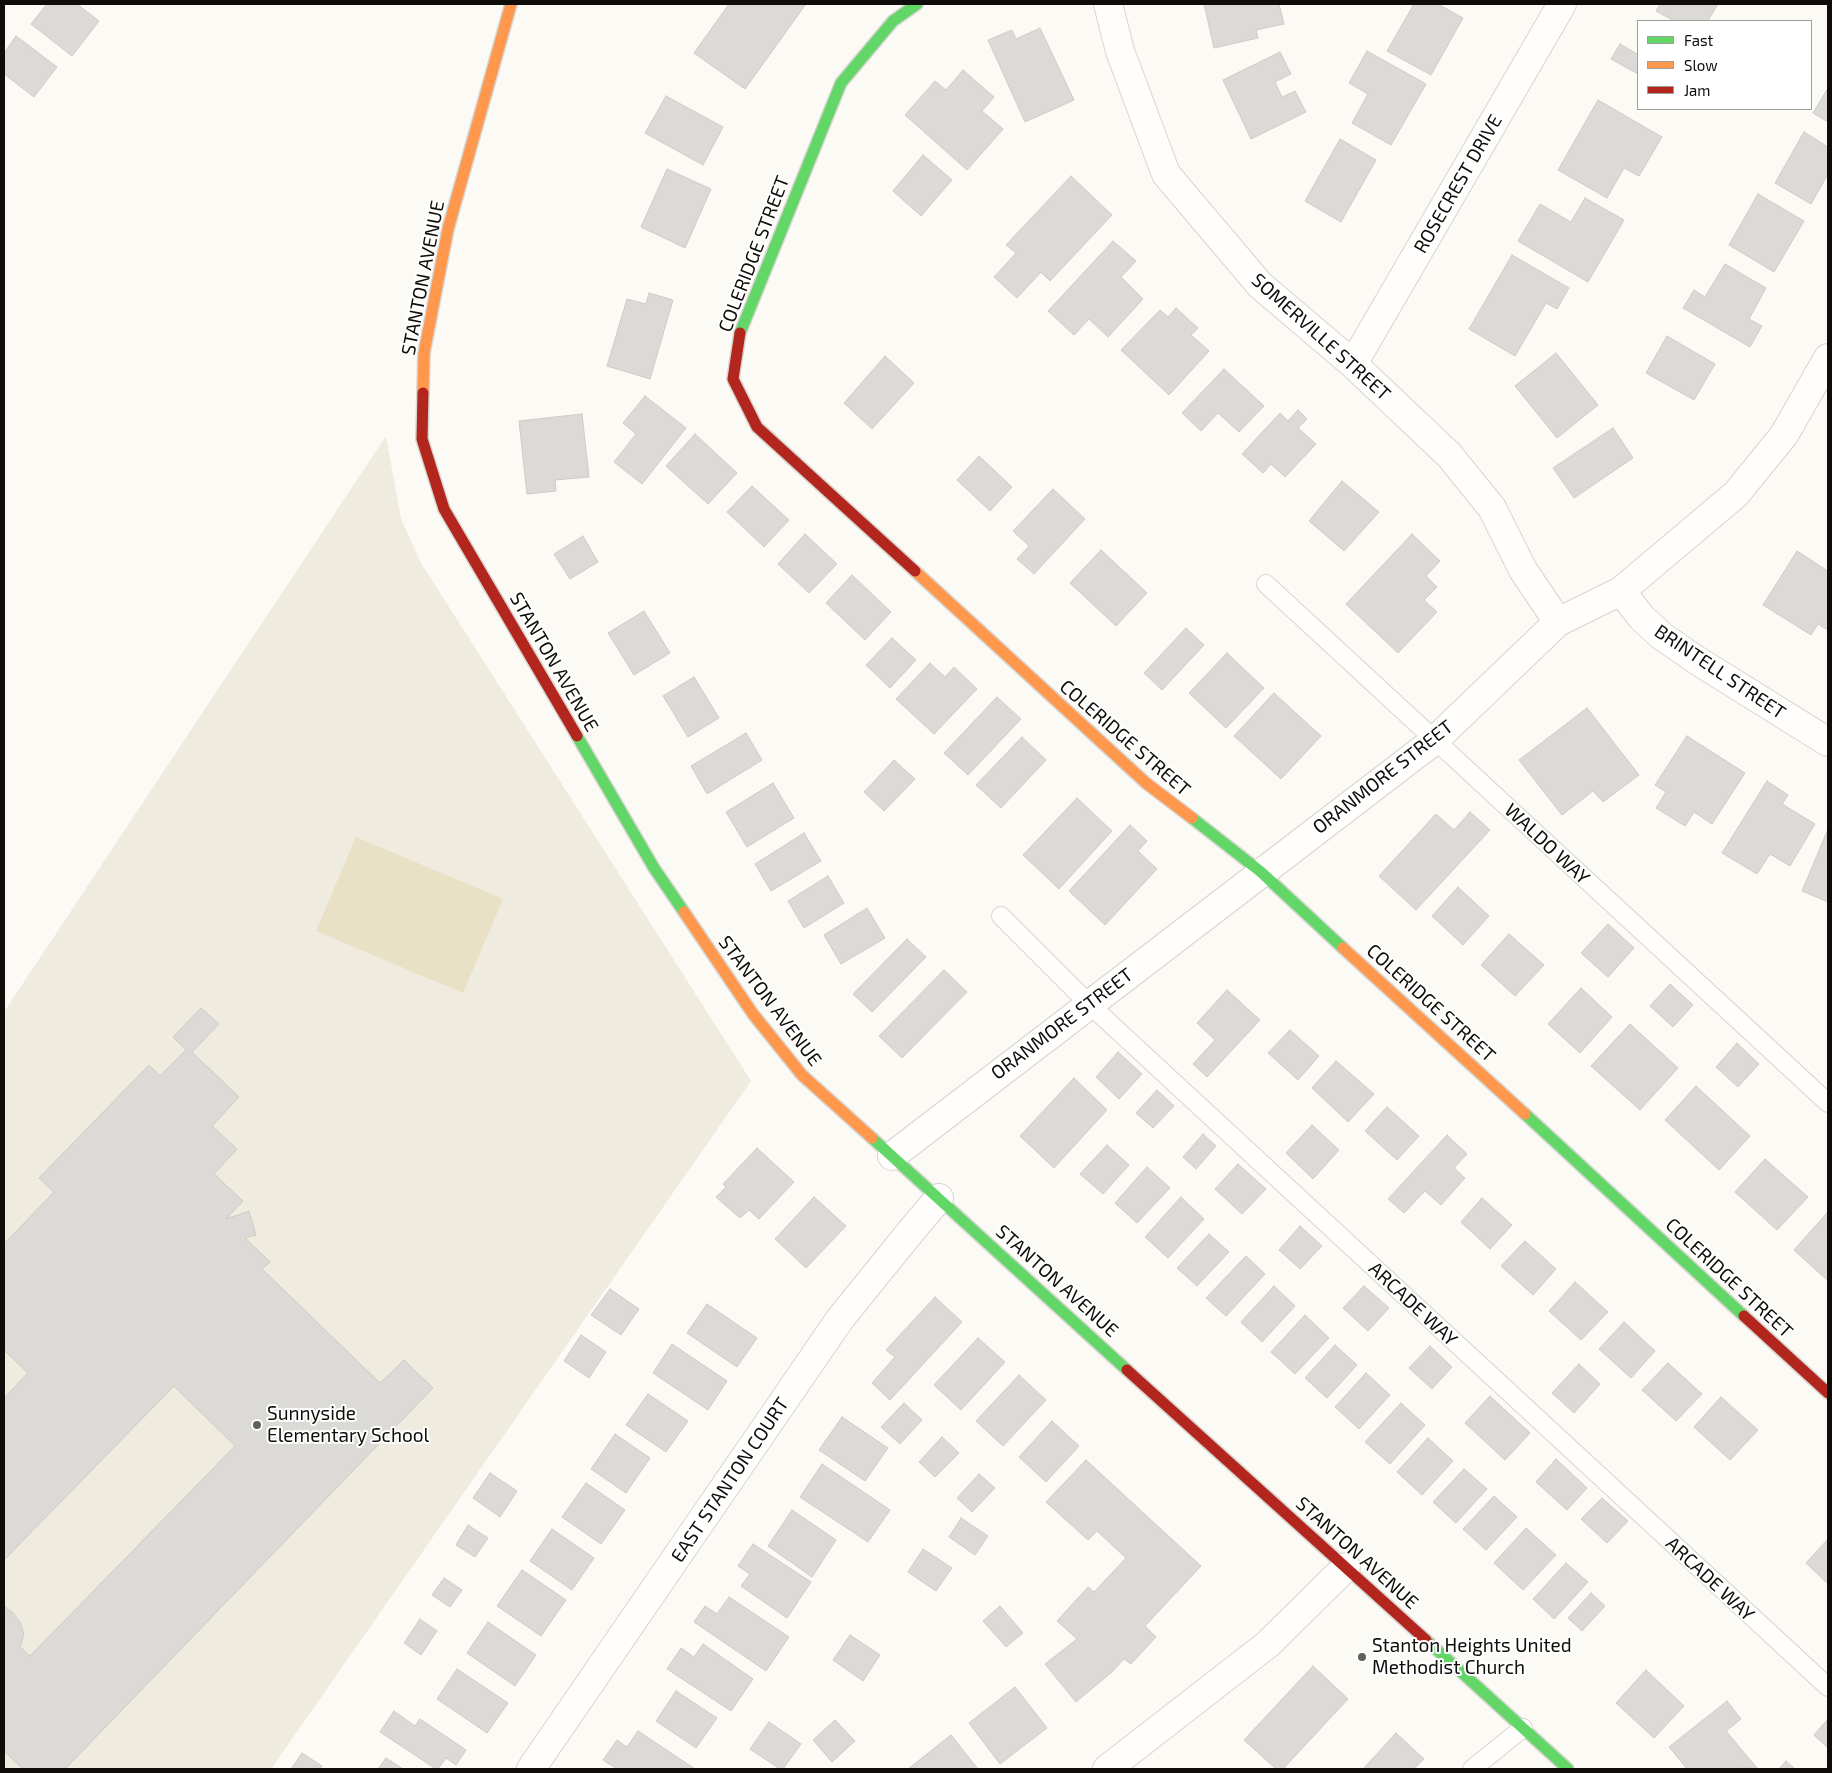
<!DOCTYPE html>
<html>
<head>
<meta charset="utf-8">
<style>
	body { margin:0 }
	#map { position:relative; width:1832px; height:1773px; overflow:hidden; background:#fcfaf4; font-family:"Exo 2",sans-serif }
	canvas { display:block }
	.frame { position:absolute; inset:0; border:5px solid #0e0d09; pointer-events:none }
	.legend { position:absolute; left:1637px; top:20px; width:175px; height:90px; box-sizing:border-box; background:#fff; border:1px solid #9f9e9d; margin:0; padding:6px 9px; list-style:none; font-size:15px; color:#0e0d09 }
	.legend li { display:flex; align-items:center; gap:10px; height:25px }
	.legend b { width:25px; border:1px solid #9f9e9d }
</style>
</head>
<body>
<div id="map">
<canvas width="1832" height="1773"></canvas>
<div class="frame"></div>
<ul class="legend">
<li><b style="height:6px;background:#63d668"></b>Fast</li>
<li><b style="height:6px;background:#ff974d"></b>Slow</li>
<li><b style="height:6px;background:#b3261e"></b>Jam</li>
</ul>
</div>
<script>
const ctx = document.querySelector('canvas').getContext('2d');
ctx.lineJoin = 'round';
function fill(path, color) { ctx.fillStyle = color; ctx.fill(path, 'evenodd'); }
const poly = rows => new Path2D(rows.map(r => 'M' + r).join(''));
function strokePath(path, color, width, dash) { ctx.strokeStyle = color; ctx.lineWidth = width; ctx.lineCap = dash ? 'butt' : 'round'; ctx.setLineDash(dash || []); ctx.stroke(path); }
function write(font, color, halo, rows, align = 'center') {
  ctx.font = font + ' "Exo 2",sans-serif'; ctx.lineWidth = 4; ctx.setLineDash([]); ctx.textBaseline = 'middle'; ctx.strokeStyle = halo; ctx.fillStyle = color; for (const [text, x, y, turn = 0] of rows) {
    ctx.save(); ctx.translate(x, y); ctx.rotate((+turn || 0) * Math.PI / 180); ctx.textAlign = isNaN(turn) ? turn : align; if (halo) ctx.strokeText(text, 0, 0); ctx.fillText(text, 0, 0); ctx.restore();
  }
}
const built = poly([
	[386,436,401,519,421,563,751,1081,271,1769,4,1769,4,1012]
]);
const green = poly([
	[356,837,503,899,463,993,316,931]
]);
const building = poly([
	[47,4,77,4,99,21,72,56,31,24,47,4],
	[729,4,806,4,745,89,694,53,729,4],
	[1204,4,1279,4,1284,24,1256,30,1258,38,1214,48,1204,4],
	[1414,4,1438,4,1463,18,1431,75,1387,51,1414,4],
	[1660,4,1718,4,1708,21,1674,21,1656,11,1660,4],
	[1040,28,1074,100,1025,122,988,40,1012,30,1016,39,1040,28],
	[16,36,57,67,34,97,4,74,4,53,16,36],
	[1620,44,1637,54,1638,52,1638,74,1611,59,1620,44],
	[1367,51,1426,84,1391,145,1352,123,1368,94,1349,83,1367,51],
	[1280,52,1291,74,1275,82,1282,97,1295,91,1306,112,1251,139,1223,80,1280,52],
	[963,70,994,97,982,111,1003,129,967,170,905,115,935,81,946,90,963,70],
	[1828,88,1828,122,1813,113,1828,88],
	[666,96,723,127,703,165,645,133,666,96],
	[1598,100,1662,137,1639,176,1624,168,1607,198,1558,170,1598,100],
	[1804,132,1828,147,1828,174,1811,204,1775,183,1804,132],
	[1340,139,1376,160,1341,222,1305,201,1340,139],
	[923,155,952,180,921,216,893,191,923,155],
	[667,169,711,189,685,248,641,227,667,169],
	[1071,176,1112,215,1050,281,1041,272,1017,298,994,277,1016,253,1006,245,1071,176],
	[1758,194,1804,221,1774,272,1729,245,1758,194],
	[1585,198,1624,220,1588,282,1518,241,1540,204,1571,222,1585,198],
	[1113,241,1136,261,1121,277,1143,299,1108,337,1089,319,1074,335,1048,311,1113,241],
	[1512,255,1569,288,1557,309,1546,303,1515,356,1469,329,1512,255],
	[1725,264,1766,288,1749,319,1762,326,1750,347,1683,308,1694,290,1705,297,1725,264],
	[649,293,673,300,650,379,607,366,627,299,646,304,649,293],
	[1176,308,1198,328,1191,335,1209,351,1169,395,1121,350,1160,310,1168,317,1176,308],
	[1667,336,1715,364,1694,400,1646,373,1667,336],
	[1556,353,1598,405,1557,438,1515,386,1556,353],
	[885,356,914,383,872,429,844,403,885,356],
	[1224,369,1264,406,1239,432,1218,413,1201,431,1182,413,1224,369],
	[645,396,686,428,642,484,614,462,636,434,623,423,645,396],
	[1298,410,1307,419,1298,428,1316,444,1285,477,1271,464,1263,473,1242,454,1280,413,1288,421,1298,410],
	[582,414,589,477,555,480,556,491,527,494,519,421,582,414],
	[1613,428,1633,458,1574,498,1553,468,1613,428],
	[695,434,737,473,708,504,666,466,695,434],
	[979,456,1012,487,990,511,957,480,979,456],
	[1342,481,1379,512,1344,551,1309,521,1342,481],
	[752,486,789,520,764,547,727,512,752,486],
	[1053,489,1085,519,1034,574,1017,559,1029,546,1013,531,1053,489],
	[805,534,837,564,809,593,778,564,805,534],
	[1412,534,1440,561,1426,576,1437,587,1424,600,1437,612,1398,653,1346,604,1412,534],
	[583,536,598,562,570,579,554,554,583,536],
	[1101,550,1147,593,1116,626,1070,583,1101,550],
	[1797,551,1828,571,1828,630,1818,624,1811,635,1763,605,1797,551],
	[852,575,891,612,865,640,826,603,852,575],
	[644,611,670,653,634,675,608,633,644,611],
	[1186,628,1204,645,1162,690,1144,673,1186,628],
	[892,638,916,660,890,688,866,665,892,638],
	[1227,653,1264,688,1226,728,1189,693,1227,653],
	[930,663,945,677,954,667,977,689,934,734,896,699,930,663],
	[694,677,719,718,688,737,663,696,694,677],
	[1274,693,1321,736,1281,779,1234,736,1274,693],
	[997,697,1021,719,968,775,944,753,997,697],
	[1587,708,1639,775,1603,802,1593,791,1562,815,1519,760,1587,708],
	[746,733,762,760,707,794,691,766,746,733],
	[1687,736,1745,773,1712,824,1694,812,1685,826,1656,808,1666,792,1655,785,1687,736],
	[1022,737,1046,760,1001,808,976,785,1022,737],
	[894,760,915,779,884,811,864,792,894,760],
	[1767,781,1788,795,1782,804,1815,824,1790,866,1770,854,1757,874,1722,853,1767,781],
	[773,783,794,818,747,847,726,812,773,783],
	[1077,798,1112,831,1059,889,1023,855,1077,798],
	[1470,812,1490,830,1416,910,1379,876,1436,814,1454,830,1470,812],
	[1130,825,1147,841,1138,851,1157,869,1105,925,1069,891,1130,825],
	[1828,829,1828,902,1802,891,1828,829],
	[804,833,821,861,771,891,755,864,804,833],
	[828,876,844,903,804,928,788,901,828,876],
	[1458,887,1489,916,1463,945,1432,916,1458,887],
	[867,908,885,938,841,964,824,935,867,908],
	[1608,924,1634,948,1608,977,1581,953,1608,924],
	[1509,934,1544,965,1515,996,1481,965,1509,934],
	[907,939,926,957,872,1012,853,994,907,939],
	[944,970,967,992,902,1058,879,1036,944,970],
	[1670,984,1693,1005,1673,1027,1650,1006,1670,984],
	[1581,988,1612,1017,1580,1053,1548,1024,1581,988],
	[1227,990,1260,1020,1207,1077,1193,1064,1215,1040,1197,1023,1227,990],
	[201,1008,219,1024,192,1052,239,1097,212,1126,237,1149,214,1174,243,1201,226,1219,249,1211,256,1235,245,1238,270,1262,262,1269,380,1383,404,1360,433,1388,65,1769,23,1769,4,1751,4,1606,13,1613,20,1622,24,1634,20,1647,30,1656,235,1446,174,1386,4,1560,4,1398,28,1373,4,1350,4,1244,54,1192,39,1178,149,1065,160,1076,186,1050,173,1037,201,1008],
	[1630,1024,1678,1068,1640,1110,1591,1066,1630,1024],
	[1290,1030,1319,1056,1298,1080,1268,1053,1290,1030],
	[1737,1043,1759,1064,1738,1087,1716,1067,1737,1043],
	[1118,1052,1142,1074,1119,1099,1096,1077,1118,1052],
	[1336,1061,1374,1094,1348,1122,1312,1088,1336,1061],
	[1074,1078,1107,1110,1054,1168,1020,1136,1074,1078],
	[1696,1086,1750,1136,1719,1170,1665,1120,1696,1086],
	[1157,1090,1174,1106,1153,1128,1136,1113,1157,1090],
	[1387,1107,1419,1136,1397,1160,1365,1131,1387,1107],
	[1312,1125,1339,1150,1313,1179,1286,1153,1312,1125],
	[1203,1134,1216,1146,1196,1169,1183,1157,1203,1134],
	[1447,1135,1467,1154,1454,1168,1465,1178,1441,1205,1425,1191,1404,1213,1388,1199,1447,1135],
	[1107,1145,1129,1165,1103,1194,1080,1174,1107,1145],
	[757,1148,794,1182,759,1219,749,1210,740,1218,716,1197,726,1187,723,1184,757,1148],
	[1765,1159,1808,1197,1777,1230,1735,1192,1765,1159],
	[1238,1164,1266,1189,1242,1214,1215,1189,1238,1164],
	[1147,1167,1170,1188,1137,1223,1115,1203,1147,1167],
	[814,1197,846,1226,806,1268,775,1239,814,1197],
	[1181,1197,1204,1219,1168,1258,1145,1237,1181,1197],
	[1482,1198,1512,1225,1490,1249,1461,1222,1482,1198],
	[1827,1213,1828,1214,1828,1281,1794,1250,1827,1213],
	[1300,1226,1322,1246,1300,1269,1279,1250,1300,1226],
	[1209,1234,1229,1252,1197,1286,1177,1268,1209,1234],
	[1525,1241,1556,1269,1533,1295,1501,1266,1525,1241],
	[1246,1256,1265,1274,1226,1316,1206,1298,1246,1256],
	[1575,1282,1608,1312,1581,1340,1549,1311,1575,1282],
	[1274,1286,1295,1306,1262,1342,1241,1322,1274,1286],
	[1364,1286,1389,1308,1368,1331,1343,1308,1364,1286],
	[610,1289,639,1309,621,1335,591,1315,610,1289],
	[935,1297,962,1322,890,1400,872,1383,895,1357,886,1350,935,1297],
	[707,1304,757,1338,737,1367,687,1333,707,1304],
	[1305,1315,1329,1338,1295,1374,1271,1352,1305,1315],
	[1624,1322,1655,1351,1631,1378,1599,1349,1624,1322],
	[581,1335,606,1352,589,1378,564,1361,581,1335],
	[978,1338,1005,1362,961,1410,934,1385,978,1338],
	[672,1344,727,1381,708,1410,653,1373,672,1344],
	[1335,1345,1357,1365,1327,1398,1305,1378,1335,1345],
	[1430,1346,1452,1367,1432,1389,1409,1368,1430,1346],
	[1668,1363,1702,1394,1676,1421,1642,1390,1668,1363],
	[1579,1364,1600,1384,1574,1413,1552,1393,1579,1364],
	[1366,1373,1390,1395,1359,1429,1335,1407,1366,1373],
	[1019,1375,1046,1400,1003,1446,976,1421,1019,1375],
	[648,1394,688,1421,666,1452,626,1425,648,1394],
	[1490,1396,1530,1433,1505,1460,1465,1423,1490,1396],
	[1721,1397,1758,1430,1730,1460,1694,1427,1721,1397],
	[904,1403,922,1420,900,1444,881,1427,904,1403],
	[1401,1403,1425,1425,1390,1464,1365,1442,1401,1403],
	[842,1417,888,1448,865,1481,819,1450,842,1417],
	[1052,1421,1079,1446,1046,1482,1019,1457,1052,1421],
	[615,1434,650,1458,626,1493,591,1469,615,1434],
	[942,1437,959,1453,935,1477,919,1462,942,1437],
	[1428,1438,1453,1461,1422,1495,1397,1472,1428,1438],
	[1556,1459,1587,1488,1567,1510,1536,1482,1556,1459],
	[1086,1460,1201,1566,1145,1626,1156,1637,1131,1664,1124,1659,1112,1672,1076,1702,1045,1664,1077,1639,1057,1621,1088,1587,1094,1592,1126,1558,1097,1531,1088,1540,1046,1502,1086,1460],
	[822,1464,890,1510,868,1542,800,1497,822,1464],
	[1464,1469,1487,1489,1456,1523,1433,1502,1464,1469],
	[490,1473,517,1491,500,1517,473,1498,490,1473],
	[979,1474,995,1488,972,1512,957,1498,979,1474],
	[586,1483,625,1510,601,1544,562,1517,586,1483],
	[1494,1496,1517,1517,1486,1550,1463,1529,1494,1496],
	[1602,1498,1628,1521,1607,1543,1581,1519,1602,1498],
	[792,1510,836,1540,812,1577,768,1546,792,1510],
	[961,1518,988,1536,975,1555,949,1537,961,1518],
	[468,1525,488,1538,475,1557,456,1545,468,1525],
	[1526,1528,1556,1555,1523,1590,1494,1563,1526,1528],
	[552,1529,594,1558,572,1590,530,1561,552,1529],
	[1828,1539,1828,1584,1806,1563,1828,1539],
	[753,1544,811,1582,787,1618,741,1586,750,1574,738,1566,753,1544],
	[923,1549,952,1568,936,1591,908,1572,923,1549],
	[1566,1563,1588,1582,1554,1619,1533,1599,1566,1563],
	[522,1570,566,1600,541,1636,497,1606,522,1570],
	[444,1578,462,1590,450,1607,432,1595,444,1578],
	[1591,1593,1605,1606,1582,1631,1568,1618,1591,1593],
	[729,1597,789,1637,766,1671,694,1622,705,1606,717,1614,729,1597],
	[1000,1606,1023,1633,1006,1647,983,1621,1000,1606],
	[420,1619,437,1631,421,1655,404,1643,420,1619],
	[488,1622,536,1655,515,1686,467,1653,488,1622],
	[850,1635,880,1655,863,1681,833,1660,850,1635],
	[703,1644,753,1679,731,1711,667,1669,681,1648,694,1657,703,1644],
	[1313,1666,1348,1699,1283,1769,1276,1769,1244,1740,1313,1666],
	[457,1669,508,1703,487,1733,437,1699,457,1669],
	[1646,1670,1684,1706,1654,1738,1616,1703,1646,1670],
	[1015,1687,1047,1728,1000,1764,969,1723,1015,1687],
	[676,1691,717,1718,696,1748,656,1721,676,1691],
	[1727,1701,1741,1719,1726,1731,1757,1768,1687,1769,1669,1747,1727,1701],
	[394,1711,415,1726,420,1719,466,1750,456,1765,446,1758,438,1769,436,1769,380,1732,394,1711],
	[1828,1719,1828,1748,1814,1735,1828,1719],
	[835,1720,855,1741,832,1762,813,1740,835,1720],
	[769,1722,801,1744,783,1769,780,1769,750,1749,769,1722],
	[638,1731,695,1769,617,1769,603,1760,617,1740,627,1747,638,1731],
	[1396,1733,1424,1759,1414,1769,1363,1769,1396,1733],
	[951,1735,978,1769,908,1769,951,1735],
	[302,1753,322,1766,320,1769,291,1769,302,1753],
	[386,1758,403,1769,378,1769,386,1758],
	[1786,1761,1795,1769,1779,1769,1786,1761]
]);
const lane = poly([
	[1266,584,1828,1103],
	[1001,916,1089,1004,1828,1687],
	[1472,1769,1523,1728]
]);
const street = poly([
	[1108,4,1120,51,1166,174,1260,285,1353,364,1449,455,1492,508,1523,570,1558,622],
	[1353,364,1562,4],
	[1621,591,1642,618,1663,637,1698,661,1828,742],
	[892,1156,1435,740,1558,622,1621,591,1736,494,1784,435,1828,358],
	[531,1769,840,1319,912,1230,939,1198],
	[1107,1769,1268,1644,1346,1567]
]);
const fast = poly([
	[740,333,841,83,893,21,917,4],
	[577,736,654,868,684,912],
	[1192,818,1261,872,1343,948],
	[1525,1114,1744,1316],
	[872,1138,1127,1370],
	[1426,1640,1568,1769]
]);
const slow = poly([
	[423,393,424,353,448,229,511,4],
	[915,571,1146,783,1192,818],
	[684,912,753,1014,802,1075,872,1138],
	[1343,948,1525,1114]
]);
const jam = poly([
	[740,333,733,379,757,427,915,571],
	[423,393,422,439,444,509,577,736],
	[1744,1316,1828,1393],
	[1127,1370,1426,1640]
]);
const markers = [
	[257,1425,5,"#61605b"],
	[1362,1657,5,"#61605b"]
];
const streetNames = [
	["ROSECREST DRIVE",1458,184,-60],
	["COLERIDGE STREET",754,254,-69],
	["STANTON AVENUE",423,278,-79],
	["SOMERVILLE STREET",1321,337,42],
	["STANTON AVENUE",554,662,60],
	["BRINTELL STREET",1720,672,34],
	["COLERIDGE STREET",1125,738,41],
	["ORANMORE STREET",1383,777,-38],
	["WALDO WAY",1547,844,43],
	["STANTON AVENUE",770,1001,53],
	["COLERIDGE STREET",1431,1003,42],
	["ORANMORE STREET",1062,1024,-37],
	["COLERIDGE STREET",1729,1278,43],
	["STANTON AVENUE",1057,1281,42],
	["ARCADE WAY",1413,1304,43],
	["EAST STANTON COURT",730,1480,-56],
	["STANTON AVENUE",1357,1553,42],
	["ARCADE WAY",1710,1579,43]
];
const poiNames = [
	["Sunnyside",267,1414],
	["Elementary School",267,1436],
	["Stanton Heights United",1372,1646],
	["Methodist Church",1372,1668]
];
fill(built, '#efebde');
fill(green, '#e8e1c5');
fill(building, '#dcdad6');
strokePath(building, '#cccbc6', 1);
strokePath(lane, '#d7d5d1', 20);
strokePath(street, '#d7d5d1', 30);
strokePath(fast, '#d7d5d1', 14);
strokePath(slow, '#d7d5d1', 14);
strokePath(jam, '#d7d5d1', 14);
strokePath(lane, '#fffefd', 18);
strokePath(street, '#fffefd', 28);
strokePath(fast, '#63d668', 11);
strokePath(slow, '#ff974d', 11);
strokePath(jam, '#b3261e', 11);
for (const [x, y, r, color] of markers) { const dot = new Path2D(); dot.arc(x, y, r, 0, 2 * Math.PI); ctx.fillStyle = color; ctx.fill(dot); strokePath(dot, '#fff', 2); }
write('19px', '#0e0d09', '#fff', streetNames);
write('19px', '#0e0d09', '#fff', poiNames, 'left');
</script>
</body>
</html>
